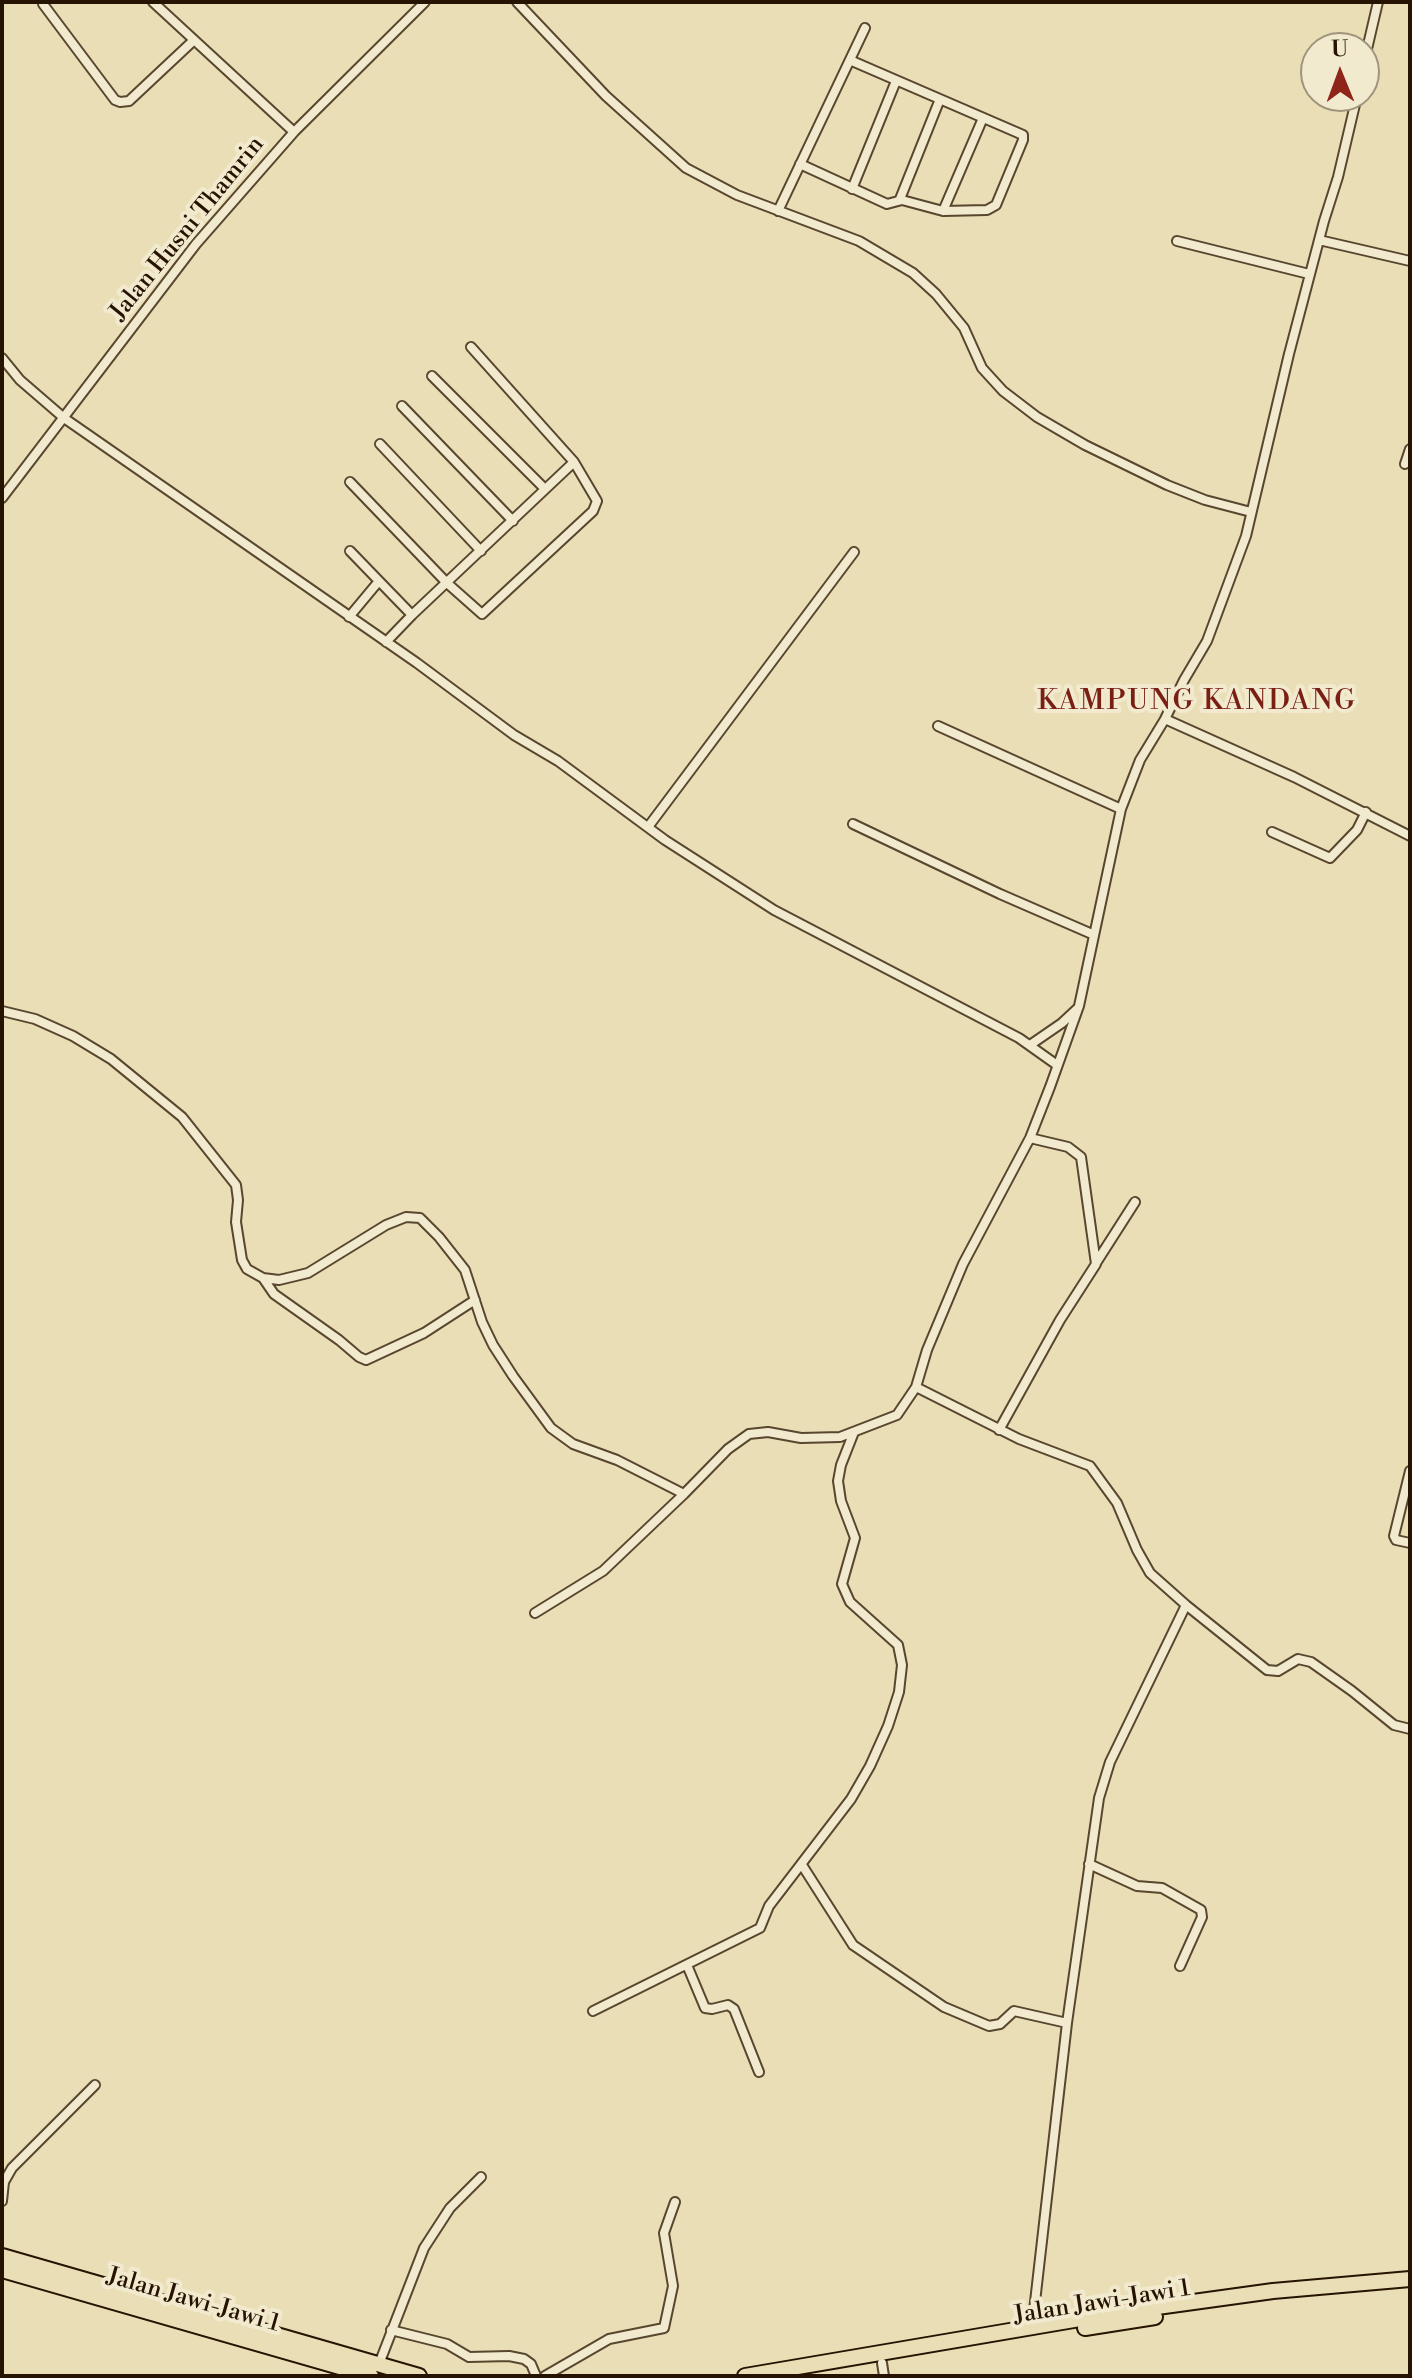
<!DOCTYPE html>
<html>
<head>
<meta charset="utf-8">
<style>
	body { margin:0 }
	#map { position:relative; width:1412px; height:2378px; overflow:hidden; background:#e9deb5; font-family:"Libre Bodoni",serif }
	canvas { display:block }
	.frame { position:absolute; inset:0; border:4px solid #271301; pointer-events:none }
	.north { position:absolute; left:1300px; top:32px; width:80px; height:80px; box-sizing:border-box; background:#f1eacf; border:2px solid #a0947d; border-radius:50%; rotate:359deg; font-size:22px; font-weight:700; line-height:32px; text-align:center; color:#271301 }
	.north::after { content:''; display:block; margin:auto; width:28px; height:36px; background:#8f2418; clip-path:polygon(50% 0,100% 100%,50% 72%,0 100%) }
</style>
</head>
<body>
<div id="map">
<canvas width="1412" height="2378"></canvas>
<div class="frame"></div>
<div class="north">U</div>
</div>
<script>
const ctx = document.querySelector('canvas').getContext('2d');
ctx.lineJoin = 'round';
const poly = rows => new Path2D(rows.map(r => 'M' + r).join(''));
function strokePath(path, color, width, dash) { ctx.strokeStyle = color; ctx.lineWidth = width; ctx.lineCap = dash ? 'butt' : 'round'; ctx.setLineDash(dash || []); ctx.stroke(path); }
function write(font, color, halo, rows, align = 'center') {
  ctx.font = font + ' "Libre Bodoni",serif'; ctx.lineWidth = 8; ctx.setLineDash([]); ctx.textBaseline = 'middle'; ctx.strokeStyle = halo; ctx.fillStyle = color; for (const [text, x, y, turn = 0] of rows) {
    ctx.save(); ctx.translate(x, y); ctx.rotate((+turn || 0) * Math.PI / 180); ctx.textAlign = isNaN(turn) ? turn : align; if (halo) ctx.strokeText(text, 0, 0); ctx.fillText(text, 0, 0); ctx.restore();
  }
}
const minor = poly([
	[153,2,294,132],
	[517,2,606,96,686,168,737,195,859,241,913,273,936,294,964,328,982,368,1003,391,1037,417,1085,445,1167,485,1205,500,1251,512],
	[43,4,115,100,120,102,129,101,193,41],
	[1364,62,1378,2],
	[800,164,887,204,902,200,943,211,987,210,996,205,1023,140,1023,135,852,61],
	[852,189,896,81],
	[900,199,940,99],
	[778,211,865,28],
	[943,211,983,118],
	[1319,240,1410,261],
	[1177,241,1309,274],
	[2,358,20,380,64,418,417,663,514,735,558,761,665,840,774,910,1019,1038,1057,1065],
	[432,376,545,489],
	[402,406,513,521],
	[380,444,481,551],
	[1405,464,1410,449],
	[350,482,447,583,482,614,593,511,597,501,574,462],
	[2,498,196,244,294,132,425,2],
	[379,581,412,615,574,462,471,347],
	[349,617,379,581,350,551],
	[386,642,412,615],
	[1165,719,1184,680,1207,641,1246,536,1289,354,1324,221,1338,177,1357,96],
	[938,726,1121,809],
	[853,824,1000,894,1092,934],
	[648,827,854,552],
	[1272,832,1330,858,1357,830,1366,812],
	[2,1011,35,1019,73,1036,111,1059,182,1117,236,1185,238,1200,236,1222,242,1260,247,1269,263,1278,279,1280,308,1273,386,1225,406,1217,420,1218,439,1237,465,1270,482,1322,493,1345,513,1376,551,1428,573,1444,617,1460,684,1494,728,1449,749,1434,768,1432,801,1438,840,1437,897,1415,916,1387,1019,1439,1090,1466,1117,1503,1137,1550,1150,1573,1186,1605],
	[1030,1045,1062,1023,1077,1009],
	[1096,1263,1135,1202],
	[263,1278,274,1294,339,1340,359,1357,366,1360,424,1333,475,1300],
	[916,1387,927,1350,963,1264,1030,1138,1050,1087,1079,1006,1121,809,1140,760,1165,719,1294,777,1410,836],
	[999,1430,1060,1320,1096,1264,1081,1157,1068,1147,1030,1138],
	[1410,1471,1394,1536,1396,1540,1410,1543],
	[535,1613,603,1571,684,1494],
	[1089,1864,1137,1886,1162,1888,1201,1910,1202,1917,1180,1966],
	[802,1865,853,1945,944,2007,989,2026,1000,2024,1014,2011,1067,2023],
	[687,1965,705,2008,712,2009,728,2005,734,2009,759,2072],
	[593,2011,760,1928,769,1906,851,1799,870,1766,888,1726,899,1692,902,1665,898,1645,850,1602,842,1584,855,1538,841,1501,838,1481,841,1465,854,1432],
	[2,2201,4,2182,12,2168,95,2085],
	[1032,2328,1067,2023,1099,1798,1110,1762,1186,1605,1267,1670,1278,1671,1298,1659,1311,1662,1352,1691,1394,1725,1410,1729],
	[391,2330,447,2344,469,2357,509,2356,524,2359,531,2364,536,2376],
	[882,2363,884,2376],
	[379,2364,424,2248,450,2208,481,2177],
	[545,2376,609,2339,664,2328,673,2286,664,2233,675,2202]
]);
const trunk = poly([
	[2,2256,419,2376],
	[2,2270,371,2376],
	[1085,2328,1155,2317],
	[745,2376,1121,2312,1273,2291,1410,2279]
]);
const streetNames = [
	["Jalan Husni Thamrin",188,229,-51],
	["Jalan Jawi-Jawi 1",193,2301,16],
	["Jalan Jawi-Jawi 1",1102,2303,-9]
];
const quarterNames = [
	["KAMPUNG KANDANG",1197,702]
];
strokePath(minor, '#58462e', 12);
strokePath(trunk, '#271301', 18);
strokePath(minor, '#f1eacf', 8);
strokePath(trunk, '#e9deb5', 14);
write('24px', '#271301', '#f1eacf', streetNames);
ctx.letterSpacing = '2px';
write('28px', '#7a1f14', '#f1eacf', quarterNames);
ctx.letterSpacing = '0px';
</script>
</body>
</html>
